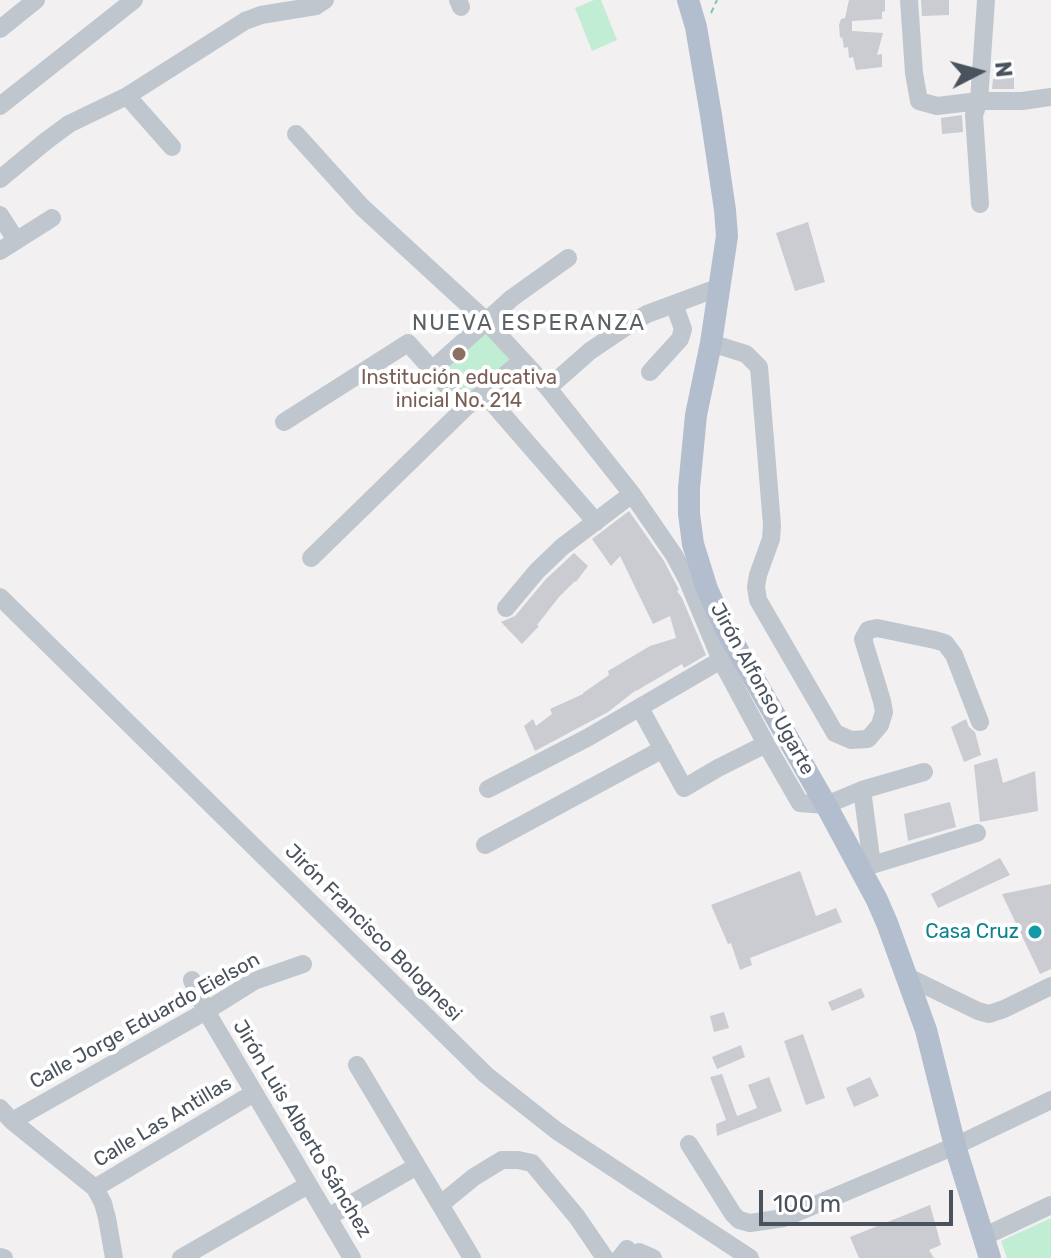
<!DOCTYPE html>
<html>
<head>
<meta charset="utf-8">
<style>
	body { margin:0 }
	#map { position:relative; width:1051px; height:1258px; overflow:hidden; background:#f2f0f0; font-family:Rubik,sans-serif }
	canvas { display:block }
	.north { position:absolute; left:939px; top:32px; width:80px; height:80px; -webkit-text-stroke:6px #fff; paint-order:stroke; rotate:84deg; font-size:22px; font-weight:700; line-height:32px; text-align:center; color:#49525d }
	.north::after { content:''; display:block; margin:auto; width:28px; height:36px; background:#49525d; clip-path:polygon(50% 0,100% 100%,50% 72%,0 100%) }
	.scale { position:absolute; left:759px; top:1190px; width:194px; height:36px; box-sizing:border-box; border:4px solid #49525d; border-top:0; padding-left:10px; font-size:24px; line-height:28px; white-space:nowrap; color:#49525d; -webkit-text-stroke:6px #fff; paint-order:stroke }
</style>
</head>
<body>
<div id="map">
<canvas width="1051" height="1258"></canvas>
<div class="north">N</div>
<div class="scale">100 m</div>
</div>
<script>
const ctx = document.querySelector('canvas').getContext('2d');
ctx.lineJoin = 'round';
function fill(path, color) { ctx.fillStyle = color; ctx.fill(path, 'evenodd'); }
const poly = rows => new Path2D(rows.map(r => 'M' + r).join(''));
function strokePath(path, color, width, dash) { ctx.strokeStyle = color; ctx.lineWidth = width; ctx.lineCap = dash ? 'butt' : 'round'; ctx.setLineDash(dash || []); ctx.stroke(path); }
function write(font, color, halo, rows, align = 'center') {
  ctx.font = font + ' Rubik,sans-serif'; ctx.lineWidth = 8; ctx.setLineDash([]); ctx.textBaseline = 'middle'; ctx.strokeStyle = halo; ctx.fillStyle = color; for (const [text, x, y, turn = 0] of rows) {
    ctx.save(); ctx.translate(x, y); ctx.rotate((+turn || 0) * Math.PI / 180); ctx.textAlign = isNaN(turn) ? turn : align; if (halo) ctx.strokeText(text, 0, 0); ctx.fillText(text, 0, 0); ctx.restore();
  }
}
const green = poly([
	[594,0,601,0,617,40,592,51,575,8],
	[487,328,512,358,464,399,439,369],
	[1051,1218,1051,1258,1007,1258,1001,1241]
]);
const building = poly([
	[849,0,885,0,885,11,882,12,882,19,852,21,852,31,883,33,877,55,882,54,882,67,856,70,853,57,849,58,848,47,844,48,842,37,840,38,839,25,841,19,845,18],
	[921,0,949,0,949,15,922,16],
	[1014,77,1014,89,992,89,993,79],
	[962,115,963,132,942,134,941,118],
	[808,222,825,282,795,291,776,233],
	[629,511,664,561,676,584,679,590,677,591,682,598,706,655,684,668,682,664,636,691,636,690,608,712,535,751,524,726,533,719,536,726,552,714,550,709,583,694,583,693,609,675,608,671,650,646,676,638,670,616,653,624,620,556,611,566,592,539],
	[574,553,588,566,576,582,575,581,559,597,537,625,539,626,522,644,501,622,515,616,546,579],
	[966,719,969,727,975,732,981,755,964,762,951,727],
	[997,758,1003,783,1035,771,1038,811,980,822,974,765],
	[950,802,956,827,908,841,904,814],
	[1000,858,1010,875,938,908,931,894],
	[800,871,816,916,836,908,842,922,750,958,752,965,740,970,731,943,728,944,711,905],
	[1051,884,1051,969,1040,974,1002,894],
	[861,988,865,997,832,1011,828,1002],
	[724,1012,729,1028,714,1032,710,1016],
	[803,1034,825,1098,806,1105,784,1041],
	[741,1045,745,1057,717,1069,712,1057],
	[722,1074,737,1116,757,1108,748,1085,769,1077,782,1111,717,1136,716,1124,726,1120,710,1077],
	[870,1077,879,1096,854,1107,846,1088],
	[930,1205,941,1245,929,1250,934,1258,859,1258,850,1237]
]);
const path = poly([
	[711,13,717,0]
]);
const minor = poly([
	[458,0,461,7],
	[909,0,914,73,919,101,937,106,979,101,1022,101,1051,97],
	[0,29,36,0],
	[127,96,172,147],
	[0,106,134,0],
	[296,134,362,207,486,321,548,388,632,494,674,555,687,579,721,660,766,744,800,803,826,805,862,790,924,772],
	[0,179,46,141,69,124,127,96,245,21,261,15,316,6,325,0],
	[980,204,974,115,979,101,986,0],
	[0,215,16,240],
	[0,251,52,218],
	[711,343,746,354,759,367,772,525,771,539,758,575,756,587,758,600,835,733,851,740,868,739,880,725,884,712,882,701,863,639,868,630,877,628,935,640,945,643,954,655,980,722],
	[433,369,512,298,568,258],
	[650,372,680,339,683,329,674,304],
	[548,388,590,351,630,324,647,314,720,287],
	[483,392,596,522],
	[284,422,408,343,466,407],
	[311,558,466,407,522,361],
	[0,597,486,1075,557,1131,750,1258],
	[506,608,537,571,562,547,632,494],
	[640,708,684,788,718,768,766,744],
	[488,789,587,738,721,660],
	[862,790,872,865],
	[485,845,663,749],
	[860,871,872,865,977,833],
	[906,976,978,1011,989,1014,1004,1009,1051,986],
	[192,980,206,1011,352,1258],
	[357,1065,472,1258],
	[0,1108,12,1121,95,1188,103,1203,107,1218,114,1258],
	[12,1121,206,1011,254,981,303,964],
	[689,1144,733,1214,739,1220,750,1223,784,1218,955,1146,1051,1100],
	[95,1188,254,1093],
	[441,1204,474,1177,502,1160,518,1160,532,1163,577,1217,605,1258],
	[328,1217,417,1166],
	[983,1237,1051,1205],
	[639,1252,653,1258],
	[0,1257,4,1258],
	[181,1258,308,1185],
	[620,1258,627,1249]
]);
const major = poly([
	[688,0,696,27,711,115,725,210,727,236,711,343,696,415,689,488,689,514,693,544,707,589,725,628,826,805,877,900,887,923,926,1030,955,1146,990,1258]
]);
const markers = [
	[459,354,8,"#8d6e63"],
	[1035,932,8,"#0f9aa8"]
];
const educationNames = [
	["Institución educativa",459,378],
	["inicial No. 214",459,401]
];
const streetNames = [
	["Jirón Alfonso Ugarte",762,689,61],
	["Jirón Francisco Bolognesi",373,933,45],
	["Calle Jorge Eduardo Eielson",145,1021,-29],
	["Calle Las Antillas",163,1122,-31],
	["Jirón Luis Alberto Sánchez",302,1129,59]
];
const cultureNames = [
	["Casa Cruz",1019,932]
];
const neighbourhoodNames = [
	["NUEVA ESPERANZA",529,324]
];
fill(green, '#c2edd5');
fill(building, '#caccd2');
strokePath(path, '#7cc9a8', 2, [6, 4]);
strokePath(minor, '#bfc6ce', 18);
strokePath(major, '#b2becd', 22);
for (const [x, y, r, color] of markers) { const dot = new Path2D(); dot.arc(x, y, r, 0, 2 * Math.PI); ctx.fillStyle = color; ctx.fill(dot); strokePath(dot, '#fff', 3); }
write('20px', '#785e54', '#fff', educationNames);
write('20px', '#49525d', '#fff', streetNames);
write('20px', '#0d838f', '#fff', cultureNames, 'right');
ctx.letterSpacing = '2px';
write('22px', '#5d6065', '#fff', neighbourhoodNames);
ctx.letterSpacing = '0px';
</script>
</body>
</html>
